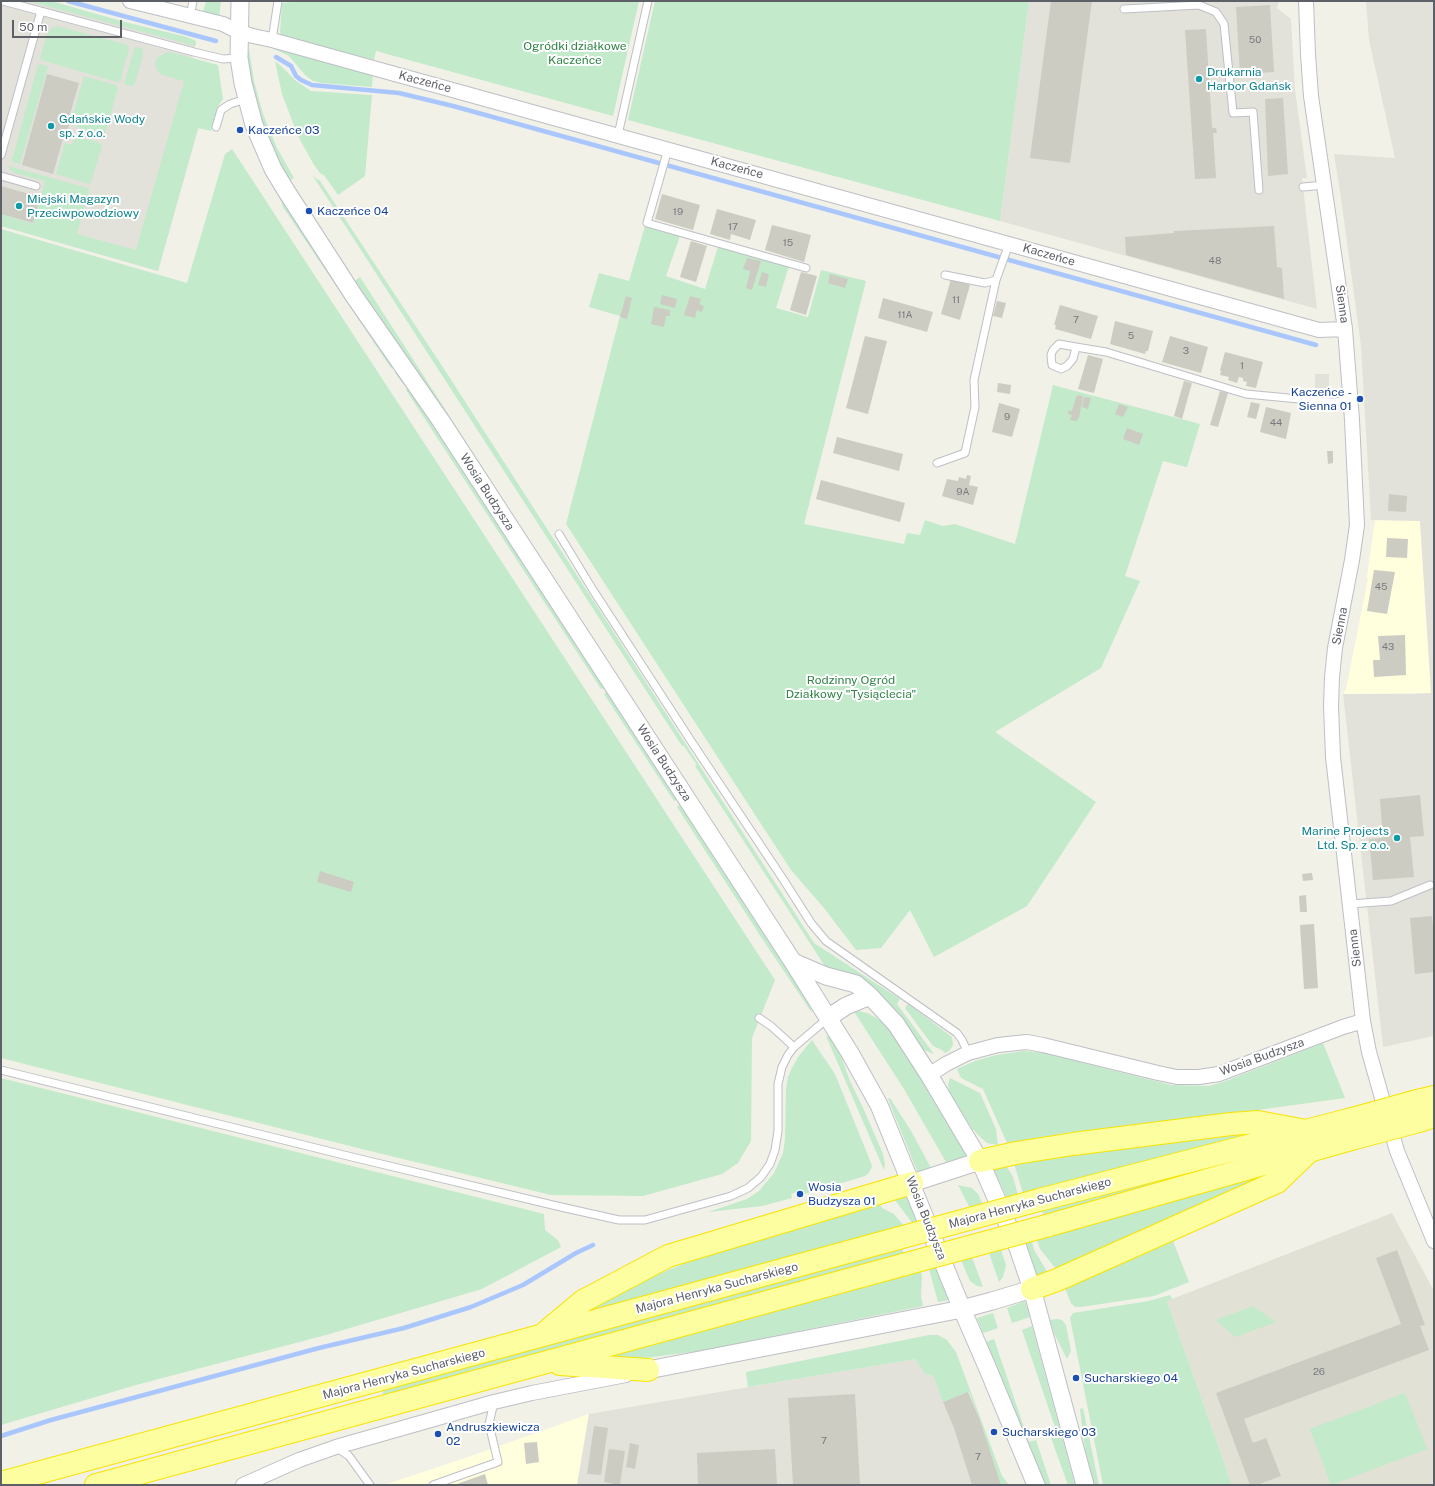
<!DOCTYPE html>
<html>
<head>
<meta charset="utf-8">
<style>
	body { margin:0 }
	#map { position:relative; width:1435px; height:1486px; overflow:hidden; background:#f1f1e7; font-family:"Public Sans",sans-serif }
	canvas { display:block }
	.frame { position:absolute; inset:0; border:2px solid #5e6068; pointer-events:none }
	.scale { position:absolute; left:12px; top:20px; width:110px; height:18px; box-sizing:border-box; border:2px solid #5e6068; border-top:0; padding-left:5px; font-size:12px; line-height:14px; white-space:nowrap; color:#5e6068; -webkit-text-stroke:3px #fff; paint-order:stroke }
</style>
</head>
<body>
<div id="map">
<canvas width="1435" height="1486"></canvas>
<div class="frame"></div>
<div class="scale">50 m</div>
</div>
<script>
const ctx = document.querySelector('canvas').getContext('2d');
ctx.lineJoin = 'round';
function fill(path, color) { ctx.fillStyle = color; ctx.fill(path, 'evenodd'); }
const poly = rows => new Path2D(rows.map(r => 'M' + r).join(''));
function strokePath(path, color, width, dash) { ctx.strokeStyle = color; ctx.lineWidth = width; ctx.lineCap = dash ? 'butt' : 'round'; ctx.setLineDash(dash || []); ctx.stroke(path); }
function write(font, color, halo, rows, align = 'center') {
  ctx.font = font + ' "Public Sans",sans-serif'; ctx.lineWidth = 4; ctx.setLineDash([]); ctx.textBaseline = 'middle'; ctx.strokeStyle = halo; ctx.fillStyle = color; for (const [text, x, y, turn = 0] of rows) {
    ctx.save(); ctx.translate(x, y); ctx.rotate((+turn || 0) * Math.PI / 180); ctx.textAlign = isNaN(turn) ? turn : align; if (halo) ctx.strokeText(text, 0, 0); ctx.fillText(text, 0, 0); ctx.restore();
  }
}
const commercial = poly([
	[1375,520,1420,521,1431,693,1343,694,1346,689,1368,579,1367,577],
	[589,1414,577,1485,384,1485,474,1455]
]);
const industrial = poly([
	[1,1,39,1,196,43,190,69,212,80,158,271,1,226],
	[1029,1,1279,1,1277,8,1291,19,1295,90,1307,178,1302,178,1317,309,1000,221],
	[1366,1,1434,1,1434,1036,1383,1047,1343,694,1413,694,1431,693,1420,521,1371,520,1361,346,1341,198,1334,154,1395,158,1369,40],
	[1315,374,1329,374,1329,392,1315,392],
	[915,1359,925,1374,933,1376,943,1401,968,1392,980,1420,1001,1485,577,1485,589,1414]
]);
const education = poly([
	[1392,1213,1434,1291,1434,1485,1232,1485,1167,1301]
]);
const green = poly([
	[28,1,51,1,125,22,187,37,196,41,196,43,195,46],
	[206,1,221,1,219,18,202,15],
	[298,1,639,1,613,116,376,51,374,60,283,37,281,35,280,32,282,3],
	[655,1,1029,1,1000,221,628,120],
	[57,26,128,45,129,48,120,81,117,82,41,60,40,58,47,34,51,29],
	[273,46,373,72,372,87,322,83,313,81,305,75,289,56,274,49],
	[136,47,143,49,143,55,135,84,132,86,124,84,134,49],
	[249,49,254,81,263,114,277,148,294,178,289,181,275,156,262,123,252,89,247,55],
	[170,52,218,65,223,99,218,106,211,131,198,128,158,271,1,226,1,214,33,224,45,181,15,173,10,170,8,166,88,188,89,190,77,234,136,250,184,81,162,75,156,69,155,64,157,58,165,53],
	[275,61,282,67,296,81,311,91,372,95,365,176,338,195,324,175,320,173,314,165,298,136,282,94],
	[40,64,47,66,48,67,20,164,13,162,12,160,38,65],
	[84,76,116,85,118,88,105,133,102,134,77,127,80,117,73,115],
	[75,136,100,143,102,145,91,182,89,184,56,174,65,143,72,145],
	[232,149,775,980,752,1038,751,1141,738,1163,722,1174,643,1196,551,1195,362,1149,1,1058,1,229,187,283,225,154],
	[313,176,320,181,446,372,814,943,900,999,897,1004,934,1054,922,1049,895,1012,880,994,828,971,695,766,697,765,683,745,682,746],
	[282,197,405,380,696,827,726,875,810,1003,812,1013,763,940,677,807,679,805,676,800,674,801,604,694,606,693,603,688,601,689,406,390,408,388,404,383,403,384,395,373,397,371,393,366,391,368,283,207,280,198],
	[645,226,680,236,666,276,705,289,718,247,789,266,776,308,808,317,821,270,866,281,804,524,904,544,907,533,920,535,925,520,943,526,955,524,1015,544,1053,385,1200,424,1187,467,1163,461,1125,576,1140,581,1101,668,995,732,1096,802,1027,906,934,957,910,910,881,948,856,950,824,908,791,870,566,524,620,316,589,307,599,273,629,281],
	[360,277,539,555,725,843,353,282],
	[908,1004,952,1037,953,1045,949,1051,945,1053,942,1050,933,1046,905,1008],
	[853,1010,867,1013,875,1017,882,1022,889,1029,900,1044,941,1110,967,1156,946,1162,904,1089],
	[826,1036,832,1038,838,1048,850,1081,864,1110,883,1154,885,1165,884,1170],
	[812,1040,835,1074,869,1158,872,1166,869,1173,865,1176,801,1195,800,1191,791,1194,792,1198,762,1206,708,1212,747,1199,759,1191,774,1173,783,1153,785,1139,786,1089,788,1077,792,1068,798,1057],
	[1323,1043,1345,1098,1243,1112,1065,1133,1007,1143,983,1089,961,1078,957,1069,975,1061,996,1055,1024,1051,1040,1052,1171,1085,1209,1086,1223,1082],
	[1,1078,544,1214,545,1230,558,1240,561,1247,482,1289,326,1335,136,1385,1,1425],
	[950,1078,980,1093,996,1129,998,1145,987,1143,978,1135,974,1130,973,1130,949,1092,948,1085],
	[890,1098,911,1131,931,1168,918,1173,888,1099],
	[1261,1129,1261,1133,1023,1194,1014,1163],
	[1258,1153,1259,1156,1044,1216,1042,1211],
	[1006,1165,1013,1177,1018,1195,1007,1198,993,1168],
	[1275,1171,1057,1270,1040,1249,1037,1240,1246,1180],
	[958,1185,972,1188,978,1194,983,1205,970,1208],
	[907,1196,918,1223,913,1224,895,1200],
	[879,1202,882,1208,894,1214,904,1226,589,1313,583,1311,654,1276,688,1262,727,1248],
	[1032,1241,1034,1250,1048,1273,1037,1277,1026,1243],
	[1173,1241,1189,1282,1154,1296,1081,1307,1075,1307,1071,1303,1064,1286,1083,1278,1085,1280],
	[902,1248,904,1254,384,1397,382,1389],
	[1001,1250,1006,1265,1003,1277,999,1282,989,1253],
	[972,1257,983,1287,977,1286,970,1281,961,1260],
	[936,1267,949,1300,938,1302,929,1269],
	[921,1271,922,1277,921,1296,923,1306,700,1351,637,1359,595,1359],
	[1170,1295,1172,1299,1167,1301,1232,1485,1103,1485,1070,1318,1073,1313,1149,1301],
	[1025,1301,1030,1317,1012,1323,1007,1308],
	[1253,1306,1276,1322,1235,1337,1216,1320],
	[993,1313,998,1328,983,1333,977,1318],
	[1057,1319,1062,1320,1066,1325,1071,1351,1067,1359,1054,1333,1050,1320],
	[1032,1326,1075,1485,1068,1485,1050,1435,1057,1433,1022,1330],
	[929,1335,938,1335,947,1340,956,1352,1002,1476,1009,1485,1001,1485,980,1420,969,1392,943,1402,933,1376,925,1374,915,1359,748,1387,746,1372],
	[994,1339,1029,1442,1036,1440,1051,1485,1044,1485,986,1342],
	[1405,1393,1427,1449,1331,1485,1310,1429],
	[1083,1408,1099,1485,1094,1485,1085,1449,1080,1409]
]);
const stream = poly([
	[68,1,216,41],
	[276,57,291,66,296,76,301,80,312,85,399,93,453,106,1316,345],
	[1,1436,51,1420,319,1348,404,1328,471,1307,523,1285,576,1253,593,1245]
]);
const building = poly([
	[1051,1,1092,1,1070,163,1030,158],
	[1270,5,1274,72,1240,74,1236,7],
	[1206,29,1212,128,1216,128,1217,133,1213,133,1216,178,1195,179,1185,30],
	[47,74,79,83,68,121,70,122,66,136,64,135,53,174,22,165],
	[1283,98,1288,174,1268,176,1265,99],
	[1,186,40,197,33,223,1,214],
	[662,194,700,205,693,230,655,219],
	[717,209,756,220,750,240,731,234,730,240,710,234],
	[772,225,811,235,804,262,765,250],
	[1274,226,1277,267,1282,268,1284,299,1126,255,1125,237,1174,233,1174,231],
	[691,241,707,246,696,282,680,277],
	[747,258,761,261,752,290,746,288,752,264,750,271,743,269],
	[762,272,769,274,766,287,758,285],
	[801,272,817,276,806,315,790,310],
	[830,274,848,279,845,288,828,283],
	[951,279,970,285,960,320,941,314],
	[662,295,677,299,675,308,660,304],
	[626,296,632,298,627,319,620,317],
	[690,296,701,299,699,304,704,306,702,312,697,310,695,318,684,315],
	[883,298,933,312,927,332,878,318],
	[997,301,1006,303,1002,318,993,316],
	[1060,305,1098,316,1091,339,1055,329,1056,325,1054,325],
	[654,307,670,310,670,316,666,316,664,327,651,324],
	[1115,321,1153,331,1148,351,1146,351,1145,354,1110,344],
	[865,336,887,341,868,414,846,408],
	[1170,336,1208,347,1201,373,1162,362],
	[1225,352,1263,362,1256,388,1246,386,1247,382,1243,381,1243,378,1239,377,1237,383,1228,380,1229,377,1220,375,1221,371,1220,370],
	[1088,355,1103,359,1094,393,1078,389],
	[1184,381,1192,383,1182,419,1174,416],
	[998,383,1011,385,1010,394,997,392],
	[1220,391,1228,393,1218,427,1210,425],
	[1078,395,1083,396,1079,418,1076,421,1070,420,1072,415,1068,414,1069,410,1072,411,1076,397],
	[1084,397,1091,398,1088,409,1082,407],
	[1251,402,1260,404,1256,419,1247,417],
	[999,403,1020,409,1012,437,992,432],
	[1119,404,1128,407,1123,417,1115,414],
	[1266,407,1291,413,1286,439,1260,432],
	[1127,428,1143,434,1139,445,1123,439],
	[837,437,903,454,899,471,833,453],
	[1327,451,1333,451,1333,463,1328,464],
	[967,475,971,476,969,485,978,487,973,505,942,496,947,479,958,481,959,477,966,479],
	[821,480,905,503,900,522,816,499],
	[1389,494,1407,496,1406,512,1388,511],
	[1387,538,1408,539,1407,558,1386,557],
	[1374,570,1395,572,1387,614,1367,611],
	[1405,635,1406,675,1374,677,1373,660,1380,660,1378,636],
	[1420,795,1424,836,1410,837,1414,877,1373,880,1369,839,1383,838,1380,799],
	[320,871,354,882,351,892,317,882],
	[1312,873,1313,880,1303,881,1302,874],
	[1306,895,1307,912,1300,912,1299,896],
	[1432,916,1434,939,1434,972,1415,974,1410,918],
	[1314,924,1318,988,1304,989,1300,925],
	[1397,1250,1425,1325,1420,1326,1429,1350,1244,1419,1253,1443,1266,1438,1281,1476,1257,1485,1250,1485,1216,1393,1401,1324,1376,1258],
	[968,1392,980,1420,1001,1485,972,1485,954,1428,943,1402],
	[855,1394,860,1485,793,1485,788,1398],
	[594,1426,608,1428,601,1475,587,1474],
	[537,1442,539,1462,526,1464,524,1443],
	[630,1443,639,1445,635,1469,626,1467],
	[609,1449,625,1451,620,1485,604,1482],
	[775,1449,777,1485,698,1485,697,1453],
	[485,1474,488,1485,454,1485]
]);
const service = poly([
	[3,1,194,52,223,59,239,58],
	[1124,9,1199,5,1216,12,1224,24,1233,113,1253,112,1259,190],
	[190,17,193,1],
	[272,40,278,1],
	[216,127,221,110,230,104,246,99],
	[618,135,648,1],
	[668,149,647,223,806,268],
	[1,155,41,11],
	[1,176,36,186],
	[1303,187,1325,185],
	[945,275,985,283,996,280,1009,244],
	[1076,347,1073,359,1067,366,1061,369,1052,365,1051,355,1053,350,1059,344,1076,347,1106,352,1246,394,1331,402,1351,401],
	[937,463,965,453,975,407,974,380,996,280],
	[559,534,593,590,693,744,783,879,811,923,826,941,957,1033,962,1040,968,1053],
	[1350,904,1391,901,1430,885],
	[759,1018,771,1026,794,1047],
	[1,1070,356,1158,561,1207,619,1220,645,1220,731,1196,748,1188,761,1177,770,1164,775,1150,778,1131,778,1084,782,1067,788,1055,794,1047,828,1018],
	[336,1447,349,1456,370,1485],
	[433,1485,498,1462,489,1424,494,1402]
]);
const minor = poly([
	[130,1,223,24,239,32,253,36,272,40,1319,330,1345,329],
	[1306,1,1308,54,1311,96,1345,329,1352,420,1357,525,1352,560,1335,648,1332,677,1331,706,1333,757,1363,1021,1369,1052,1397,1151,1434,1241],
	[929,1075,946,1064,968,1053,998,1045,1027,1042,1043,1045,1158,1073,1177,1077,1199,1077,1219,1074,1343,1027,1363,1021],
	[243,1485,299,1460,336,1447,494,1402,532,1393,626,1375]
]);
const tertiary = poly([
	[240,1,239,58,243,83,254,125,273,169,285,189,354,296,441,421,793,962,850,1053,879,1105,962,1309,988,1369,1036,1485],
	[793,962,826,976,856,984,870,996,896,1024,929,1075,980,1161,1018,1248,1032,1289,1085,1485],
	[828,1018,846,1006,870,996],
	[912,1183,980,1161],
	[648,1370,962,1309,992,1301,1032,1289]
]);
const trunk = poly([
	[1413,1102,1434,1097],
	[1419,1121,1434,1116],
	[980,1161,1016,1153,1073,1144,1231,1124,1258,1122,1306,1131],
	[1039,1200,1348,1120],
	[1046,1226,1355,1138],
	[1032,1289,1057,1280,1277,1182,1307,1153],
	[546,1332,583,1301,668,1256,912,1183],
	[560,1364,648,1370],
	[1,1483,899,1238],
	[96,1485,906,1264]
]);
const trunkBridge = poly([
	[1348,1120,1413,1102],
	[1355,1138,1419,1121],
	[899,1238,1039,1200],
	[906,1264,1046,1226]
]);
const markers = [
	[1199,79,4,"#0f9aa8"],
	[51,126,4,"#0f9aa8"],
	[240,130,4,"#1a4fb4"],
	[19,206,4,"#0f9aa8"],
	[309,211,4,"#1a4fb4"],
	[1360,399,4,"#1a4fb4"],
	[1397,838,4,"#0f9aa8"],
	[800,1194,4,"#1a4fb4"],
	[1076,1378,4,"#1a4fb4"],
	[994,1432,4,"#1a4fb4"],
	[438,1434,4,"#1a4fb4"]
];
const numberNames = [
	["50",1255,40],
	["19",678,212],
	["17",733,227],
	["15",788,243],
	["48",1215,261],
	["11",956,300],
	["11A",905,315],
	["7",1076,320],
	["5",1131,336],
	["3",1186,351],
	["1",1242,366],
	["9",1007,417],
	["44",1276,423],
	["9A",963,492],
	["45",1381,587],
	["43",1388,647],
	["26",1319,1372],
	["7",824,1441],
	["7",978,1457]
];
const parkNames = [
	["Ogródki działkowe",575,46],
	["Kaczeńce",575,60],
	["Rodzinny Ogród",851,680],
	["Działkowy \"Tysiąclecia\"",851,694]
];
const cultureNames = [
	["Drukarnia",1207,72],
	["Harbor Gdańsk",1207,86],
	["Gdańskie Wody",59,119],
	["sp. z o.o.",59,133],
	["Miejski Magazyn",27,199],
	["Przeciwpowodziowy",27,213],
	["Marine Projects",1389,831,"right"],
	["Ltd. Sp. z o.o.",1389,845,"right"]
];
const streetNames = [
	["Kaczeńce",425,82,15],
	["Kaczeńce",737,168,15],
	["Kaczeńce",1049,255,16],
	["Sienna",1342,304,82],
	["Wosia Budzysza",487,492,57],
	["Sienna",1340,626,-79],
	["Wosia Budzysza",664,763,57],
	["Sienna",1355,948,-97],
	["Wosia Budzysza",1262,1057,-20],
	["Majora Henryka Sucharskiego",1030,1203,-15],
	["Wosia Budzysza",926,1218,68],
	["Majora Henryka Sucharskiego",717,1288,-15],
	["Majora Henryka Sucharskiego",404,1374,-15]
];
const transitNames = [
	["Kaczeńce 03",248,130],
	["Kaczeńce 04",317,211],
	["Kaczeńce -",1352,392,"right"],
	["Sienna 01",1352,406,"right"],
	["Wosia",808,1187],
	["Budzysza 01",808,1201],
	["Sucharskiego 04",1084,1378],
	["Andruszkiewicza",446,1427],
	["02",446,1441],
	["Sucharskiego 03",1002,1432]
];
fill(commercial, '#ffffde');
fill(industrial, '#e2e2db');
fill(education, '#e1e1d5');
fill(green, '#c2eacb');
strokePath(stream, '#a9c6ff', 4.5);
fill(building, '#ccccc3');
strokePath(service, '#bebfc6', 9);
strokePath(minor, '#bebfc6', 16);
strokePath(tertiary, '#bebfc6', 19);
strokePath(trunk, '#f8e300', 24);
strokePath(service, '#fff', 7);
strokePath(minor, '#fff', 14);
strokePath(tertiary, '#fff', 17);
strokePath(trunk, '#fcfe9f', 22);
strokePath(trunkBridge, '#f8e300', 24, []);
strokePath(trunkBridge, '#fcfe9f', 22);
for (const [x, y, r, color] of markers) { const dot = new Path2D(); dot.arc(x, y, r, 0, 2 * Math.PI); ctx.fillStyle = color; ctx.fill(dot); strokePath(dot, '#fff', 1.5); }
write('10px', '#7a7b7f', null, numberNames);
write('12px', '#308547', '#fff', parkNames);
write('12px', '#0d838f', '#fff', cultureNames, 'left');
write('12px', '#5e6068', '#fff', streetNames);
write('12px', '#164399', '#fff', transitNames, 'left');
</script>
</body>
</html>
